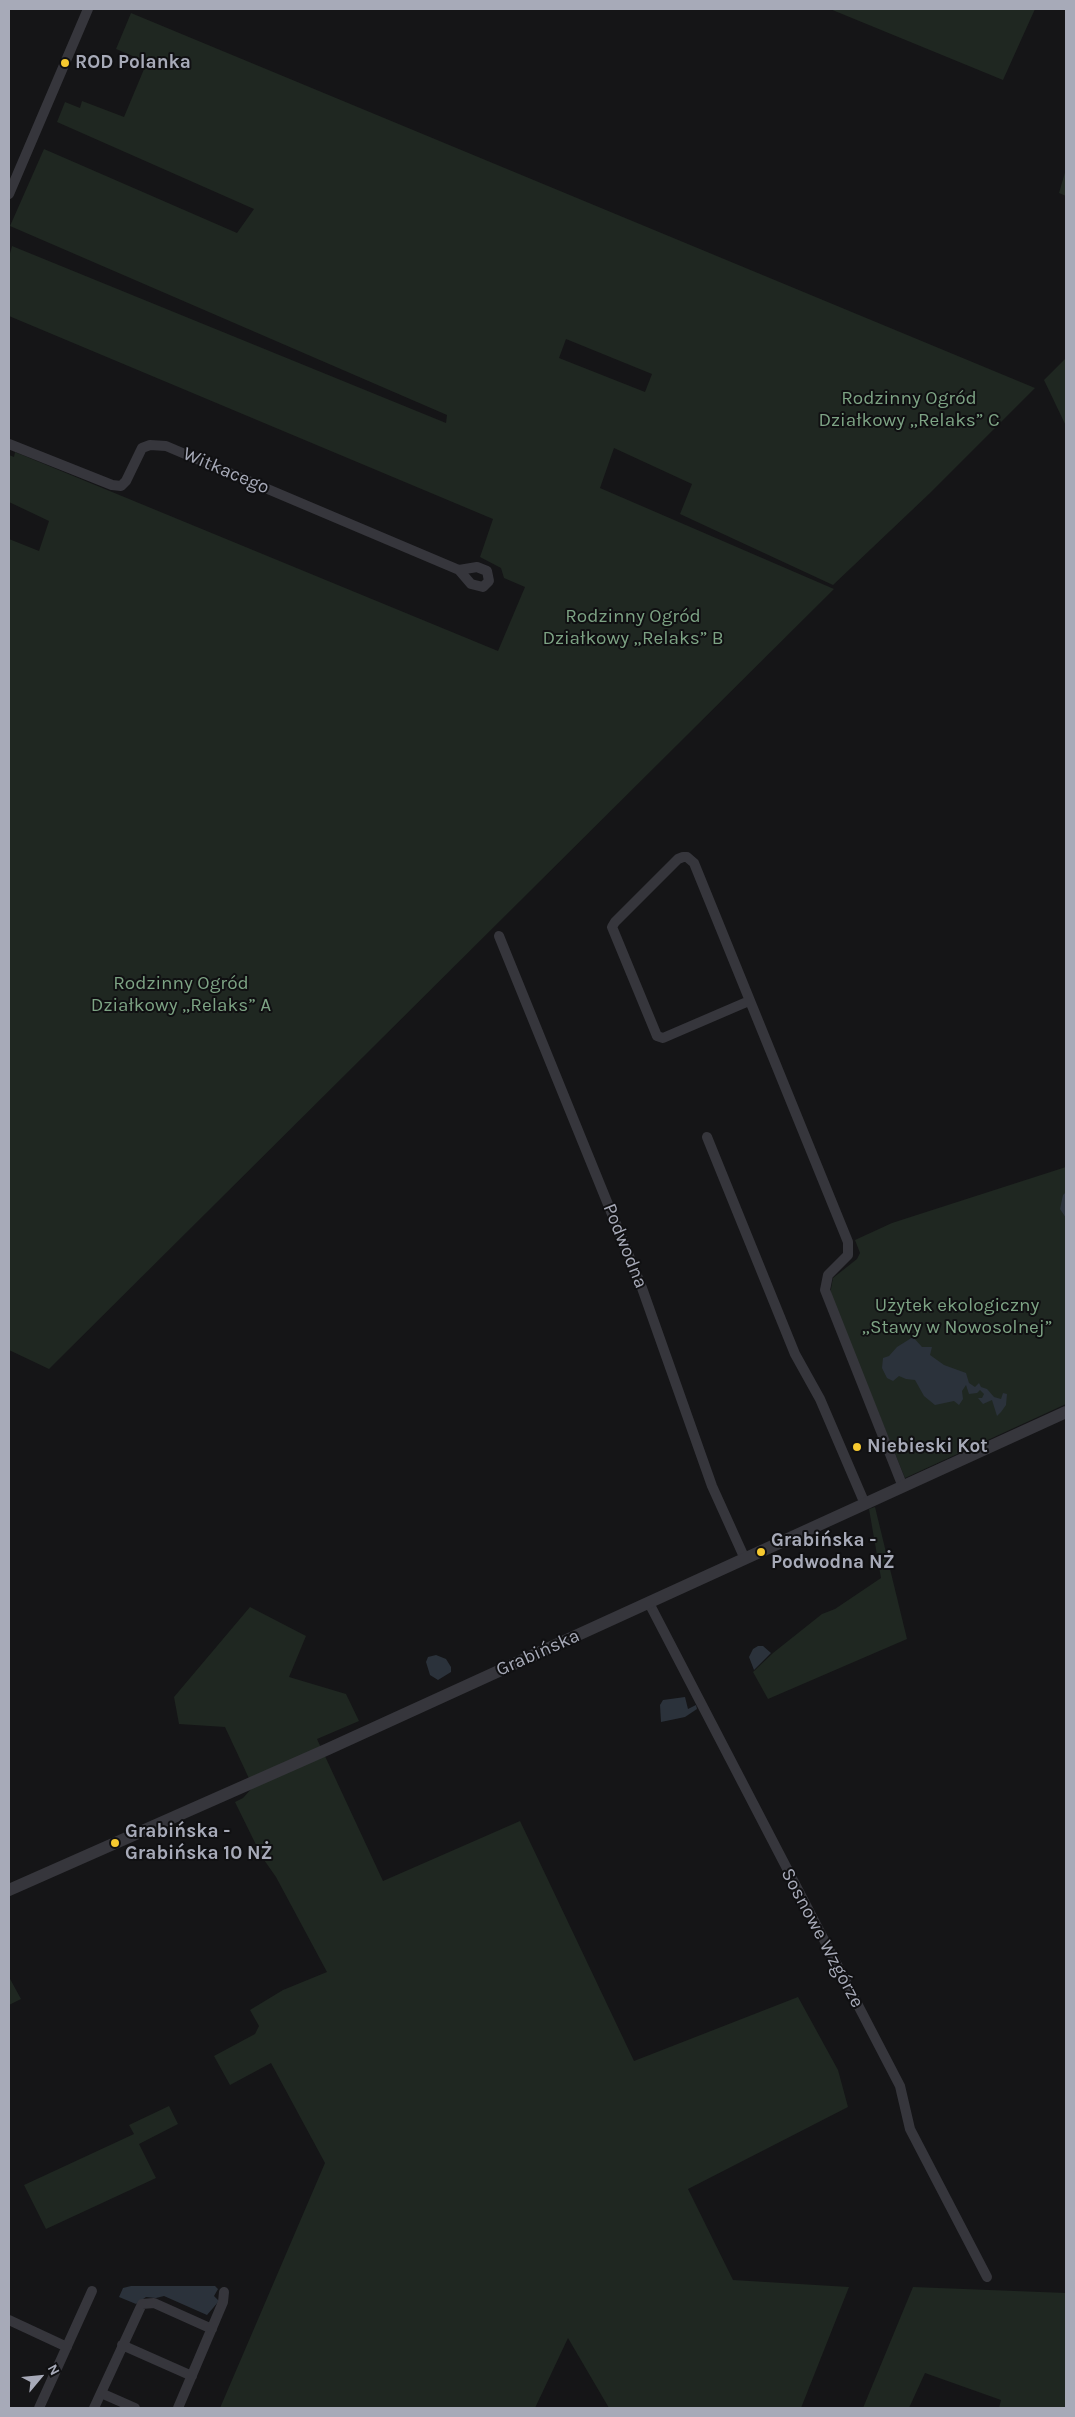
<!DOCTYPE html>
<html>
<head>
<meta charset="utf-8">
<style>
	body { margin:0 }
	#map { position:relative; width:1075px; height:2417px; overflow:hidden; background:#151517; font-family:Karla,sans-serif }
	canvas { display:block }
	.frame { position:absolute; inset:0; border:10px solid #a7aab8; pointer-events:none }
	.north { position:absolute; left:15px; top:2352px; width:50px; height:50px; -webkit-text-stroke:4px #101012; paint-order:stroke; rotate:62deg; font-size:14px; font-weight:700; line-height:20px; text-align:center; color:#a7aab8 }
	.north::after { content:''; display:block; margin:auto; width:18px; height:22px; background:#a7aab8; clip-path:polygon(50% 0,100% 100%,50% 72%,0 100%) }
</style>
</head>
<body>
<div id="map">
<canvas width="1075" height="2417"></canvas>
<div class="frame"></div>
<div class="north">N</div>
</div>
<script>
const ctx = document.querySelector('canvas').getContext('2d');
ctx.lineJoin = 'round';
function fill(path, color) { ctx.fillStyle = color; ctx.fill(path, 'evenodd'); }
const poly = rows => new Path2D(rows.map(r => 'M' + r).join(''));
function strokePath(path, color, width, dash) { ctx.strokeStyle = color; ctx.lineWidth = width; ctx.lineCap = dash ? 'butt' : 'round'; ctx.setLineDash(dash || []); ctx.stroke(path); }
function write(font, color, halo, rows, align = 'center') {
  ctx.font = font + ' Karla,sans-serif'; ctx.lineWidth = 4; ctx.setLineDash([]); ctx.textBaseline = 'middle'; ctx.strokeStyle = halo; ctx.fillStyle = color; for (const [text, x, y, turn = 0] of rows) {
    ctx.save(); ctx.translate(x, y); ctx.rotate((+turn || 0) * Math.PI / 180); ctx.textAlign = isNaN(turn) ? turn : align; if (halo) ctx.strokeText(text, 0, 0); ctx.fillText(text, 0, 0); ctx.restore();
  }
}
const green = poly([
	[830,9,1035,9,1003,80],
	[131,13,1035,388,930,493,833,585,680,514,692,484,614,448,600,488,834,589,49,1369,9,1350,9,539,39,551,49,521,9,502,9,455,14,457,15,452,498,651,525,587,504,578,501,568,480,557,493,519,9,316,9,257,12,246,446,423,447,415,10,226,44,149,237,233,254,209,57,122,65,102,80,108,82,101,124,117,147,62,116,49],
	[566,339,652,374,645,392,559,358],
	[1066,169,1066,196,1059,193],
	[1066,358,1066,426,1044,380],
	[1066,1167,1066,1404,905,1478,830,1294,833,1278,857,1259,860,1253,855,1240,892,1223],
	[875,1507,907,1639,768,1699,753,1672,773,1653,822,1614,835,1609,881,1578,869,1509],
	[250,1607,306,1636,289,1677,346,1694,359,1721,317,1739,383,1881,520,1821,634,2061,798,1997,838,2070,848,2107,688,2189,733,2280,849,2287,801,2408,609,2408,568,2338,535,2408,220,2408,325,2163,271,2063,230,2085,214,2056,255,2034,259,2026,250,2010,283,1990,327,1972,276,1877,262,1857,235,1802,243,1798,253,1787,225,1727,179,1724,174,1697],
	[9,1977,21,1999,9,2005],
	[169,2106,178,2124,139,2144,156,2178,46,2229,24,2185,134,2134,129,2125],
	[913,2287,1066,2293,1066,2408,999,2408,1001,2400,925,2373,909,2408,863,2408]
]);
const water = poly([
	[1066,1192,1066,1218,1060,1209,1063,1195],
	[913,1337,922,1347,932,1347,930,1355,944,1365,966,1373,969,1383,975,1387,979,1383,981,1387,987,1389,994,1397,1001,1399,1003,1393,1007,1394,1006,1405,1001,1412,997,1416,992,1400,983,1404,978,1398,982,1398,984,1394,980,1390,977,1393,969,1394,966,1385,962,1391,963,1399,959,1405,954,1401,935,1405,924,1396,915,1380,906,1379,899,1376,893,1381,887,1378,882,1368,883,1358,889,1356,897,1347],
	[758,1646,763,1646,771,1653,754,1670,749,1657,753,1649],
	[436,1655,446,1659,451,1667,451,1672,438,1680,430,1675,426,1662,428,1657],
	[685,1697,688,1709,696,1705,697,1709,685,1717,661,1722,660,1705,663,1700],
	[131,2286,215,2286,218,2289,214,2296,219,2301,207,2315,164,2296,156,2298,146,2297,136,2304,119,2297,123,2288]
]);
const minor = poly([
	[9,194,88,9],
	[9,444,112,485,121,486,126,481,142,448,150,445,166,446,459,570,471,584,483,587,489,581,487,571,477,567,459,570],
	[499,936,642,1288,712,1486,745,1559],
	[749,1001,663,1038,657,1036,612,927,615,922,678,859,683,857,687,857,694,863,848,1242,848,1255,828,1275,825,1290,903,1487],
	[707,1137,795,1354,820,1399,865,1504],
	[649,1603,900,2086,910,2129,987,2277],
	[9,2320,67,2347],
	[122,2345,192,2376],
	[101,2393,135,2408],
	[39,2408,92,2291],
	[94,2408,142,2304,154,2303,212,2329],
	[178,2408,223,2302,224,2292]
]);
const tertiary = poly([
	[9,1890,328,1749,1066,1412]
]);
const markers = [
	[65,63,5,"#f6c92f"],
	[857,1447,5,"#f6c92f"],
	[761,1552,5,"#f6c92f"],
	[115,1843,5,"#f6c92f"]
];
const poiNames = [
	["ROD Polanka",75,63],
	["Niebieski Kot",867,1447],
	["Grabińska -",771,1541],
	["Podwodna NŻ",771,1563],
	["Grabińska -",125,1832],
	["Grabińska 10 NŻ",125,1854]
];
const parkNames = [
	["Rodzinny Ogród",909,399],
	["Działkowy „Relaks” C",909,421],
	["Rodzinny Ogród",633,617],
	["Działkowy „Relaks” B",633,639],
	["Rodzinny Ogród",181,984],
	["Działkowy „Relaks” A",181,1006],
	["Użytek ekologiczny",957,1306],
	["„Stawy w Nowosolnej”",957,1328]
];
const streetNames = [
	["Witkacego",226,471,23],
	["Podwodna",625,1246,68],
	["Grabińska",538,1653,-24],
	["Sosnowe Wzgórze",822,1938,62]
];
fill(green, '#1f2721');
fill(water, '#2b323b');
strokePath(minor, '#36363c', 10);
strokePath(tertiary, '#36363c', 12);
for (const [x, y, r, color] of markers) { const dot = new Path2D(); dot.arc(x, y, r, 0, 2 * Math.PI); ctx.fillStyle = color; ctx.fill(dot); strokePath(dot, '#101012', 2); }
write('bold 19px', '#a7aab8', '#101012', poiNames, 'left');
write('19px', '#7da384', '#101012', parkNames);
write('19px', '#a7aab8', '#101012', streetNames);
</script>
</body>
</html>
